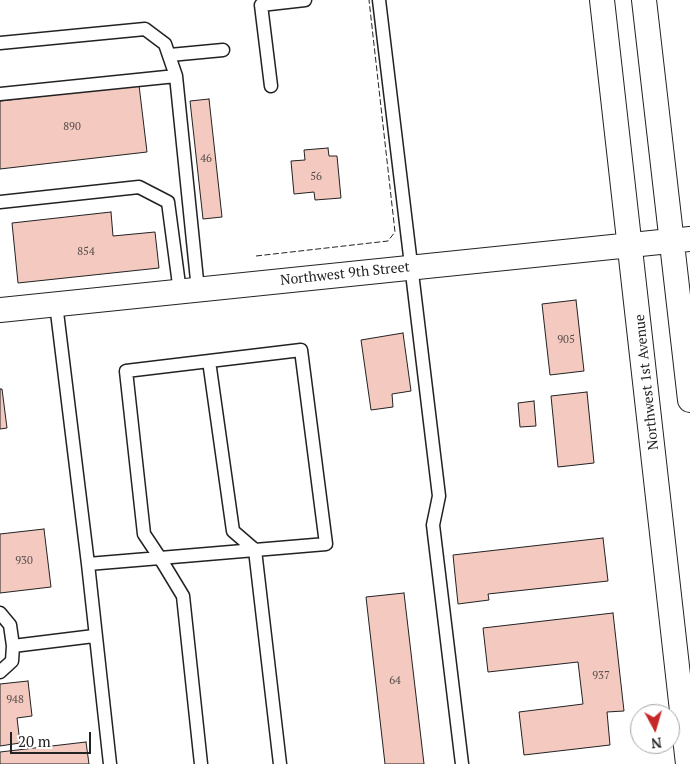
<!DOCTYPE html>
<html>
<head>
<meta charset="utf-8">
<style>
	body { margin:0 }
	#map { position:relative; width:690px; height:764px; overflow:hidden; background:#fff; font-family:"PT Serif",serif }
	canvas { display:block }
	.north { position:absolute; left:630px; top:704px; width:50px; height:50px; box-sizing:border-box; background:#fff; border:1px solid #a7a7a7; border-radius:50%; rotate:174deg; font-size:14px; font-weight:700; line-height:20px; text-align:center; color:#222 }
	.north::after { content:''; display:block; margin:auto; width:18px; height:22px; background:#c62828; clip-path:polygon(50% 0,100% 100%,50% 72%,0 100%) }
	.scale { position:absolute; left:10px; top:732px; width:81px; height:22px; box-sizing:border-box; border:2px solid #222; border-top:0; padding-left:6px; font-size:15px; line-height:18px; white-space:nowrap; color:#222; -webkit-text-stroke:4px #fff; paint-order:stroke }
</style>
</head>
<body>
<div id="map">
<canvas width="690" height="764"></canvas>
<div class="north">N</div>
<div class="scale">20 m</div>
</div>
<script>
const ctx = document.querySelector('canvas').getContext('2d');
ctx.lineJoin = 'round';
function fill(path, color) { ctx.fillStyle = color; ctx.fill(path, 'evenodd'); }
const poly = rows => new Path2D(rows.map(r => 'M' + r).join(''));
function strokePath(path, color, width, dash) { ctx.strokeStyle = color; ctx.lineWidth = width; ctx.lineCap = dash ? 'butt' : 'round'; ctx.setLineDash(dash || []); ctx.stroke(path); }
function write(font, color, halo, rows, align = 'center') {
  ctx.font = font + ' "PT Serif",serif'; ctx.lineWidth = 4; ctx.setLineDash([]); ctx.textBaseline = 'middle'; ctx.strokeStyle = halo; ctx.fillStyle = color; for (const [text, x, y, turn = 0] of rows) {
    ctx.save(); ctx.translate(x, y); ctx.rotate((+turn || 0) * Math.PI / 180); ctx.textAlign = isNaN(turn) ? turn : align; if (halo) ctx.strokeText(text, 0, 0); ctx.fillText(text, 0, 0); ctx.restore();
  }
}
const building = poly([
	[139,85,147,152,0,169,0,101,139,85],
	[209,99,222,217,203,219,190,101,209,99],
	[328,148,329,156,337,156,341,198,315,200,314,192,294,194,291,161,305,160,304,150,328,148],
	[111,212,113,236,155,232,159,268,18,283,12,223,111,212],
	[576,300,584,371,550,375,542,304,576,300],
	[403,333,411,391,392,394,393,407,371,410,361,340,403,333],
	[0,389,2,389,7,428,0,429,0,389],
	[587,392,594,463,558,467,551,396,587,392],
	[534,401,536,426,520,427,518,403,534,401],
	[44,529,51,587,0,593,0,534,44,529],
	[603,538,608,581,488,594,489,600,458,604,453,555,603,538],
	[404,593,424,764,385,764,366,597,404,593],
	[613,613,624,711,607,712,610,745,524,755,519,712,583,704,578,662,488,672,483,628,613,613],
	[28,681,32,716,17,718,20,743,0,746,0,684,28,681],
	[86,742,89,764,0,764,0,752,86,742]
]);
const lane = poly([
	[379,0,439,496,433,525,462,764],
	[0,43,145,29,165,44,176,76,198,290],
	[170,55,223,50],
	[271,86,261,5,305,0],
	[0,94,176,76],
	[0,202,139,187,168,202,180,292],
	[56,304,88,564],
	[209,361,233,531,255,550,280,764],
	[0,613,10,625,13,646,12,661,0,672],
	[13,646,94,636],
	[110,764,88,564,160,558,326,544,301,350,126,371,144,534,160,558,183,596,201,764]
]);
const street = poly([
	[602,0,688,764],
	[644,0,690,400],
	[0,310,690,239]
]);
const fence = poly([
	[256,256,388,241,395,232,369,0]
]);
const numberNames = [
	["890",72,127],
	["46",206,159],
	["56",316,177],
	["854",86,252],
	["905",566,340],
	["930",24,561],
	["937",601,676],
	["64",395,681],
	["948",15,700]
];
const streetNames = [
	["Northwest 9th Street",345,274,-6],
	["Northwest 1st Avenue",647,382,-96]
];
fill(building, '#f3c9c0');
strokePath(building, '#222', 1);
strokePath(lane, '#222', 15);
strokePath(street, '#222', 26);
strokePath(lane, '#fff', 12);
strokePath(street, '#fff', 24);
strokePath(fence, '#222', 1, [6, 2.5]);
write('11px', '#564c4a', null, numberNames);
write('14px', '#222', '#fff', streetNames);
</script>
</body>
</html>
